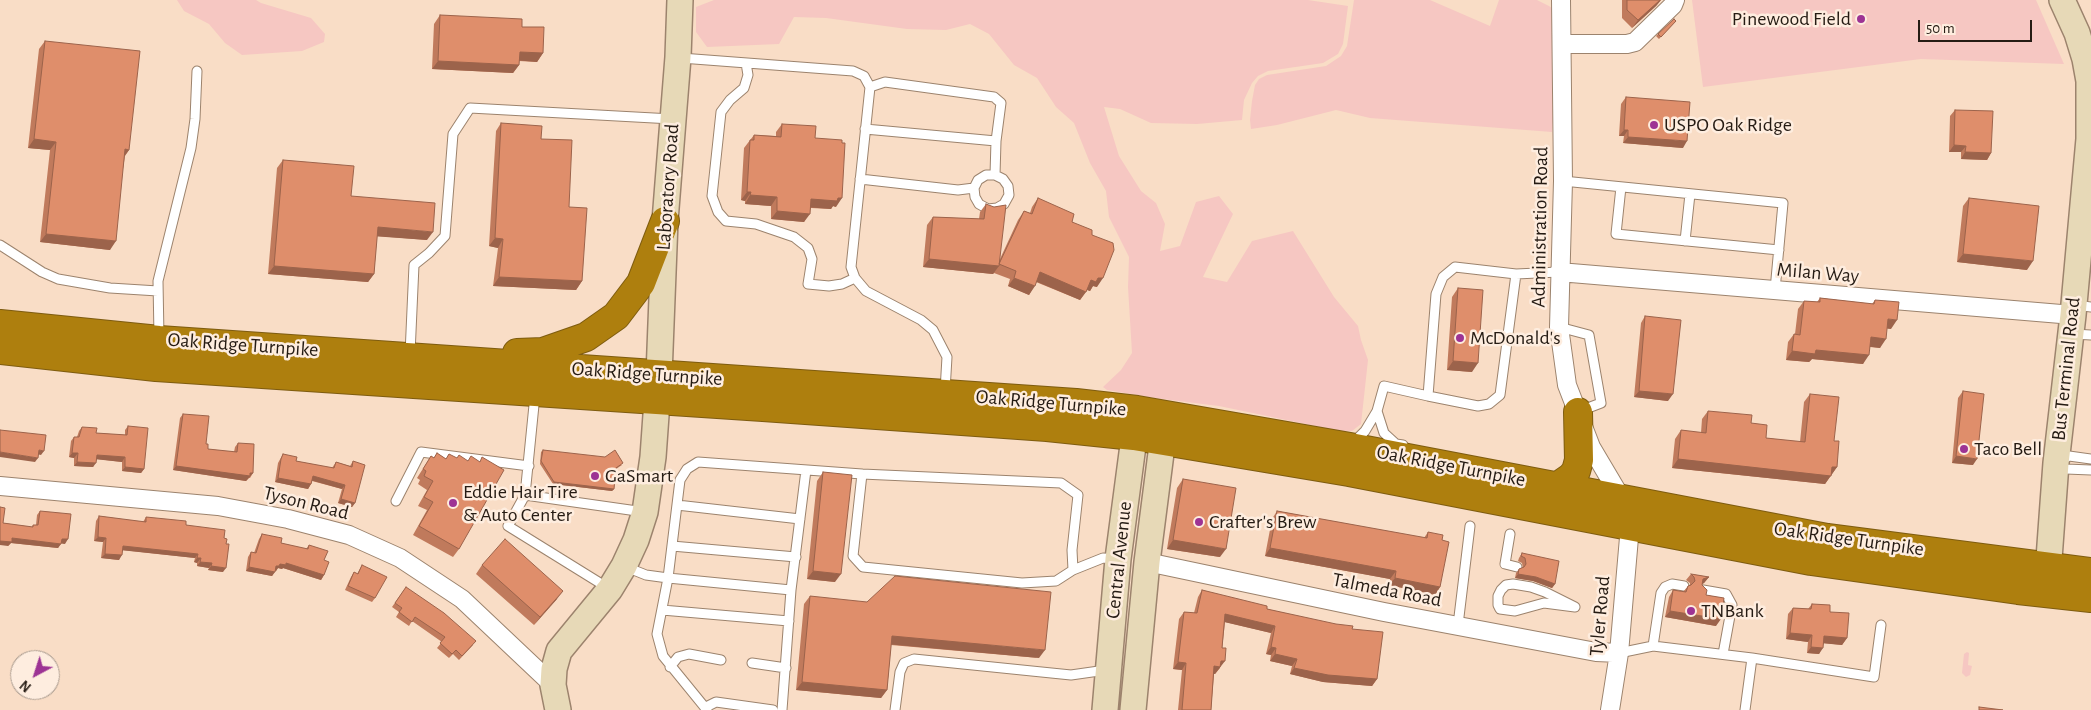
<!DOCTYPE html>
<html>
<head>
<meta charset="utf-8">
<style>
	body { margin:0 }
	#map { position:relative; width:2091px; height:710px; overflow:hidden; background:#f9ddc6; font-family:"Alegreya Sans",sans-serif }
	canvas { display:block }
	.north { position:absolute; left:10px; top:650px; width:50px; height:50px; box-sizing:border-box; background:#feeddf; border:1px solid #a7998d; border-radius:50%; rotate:220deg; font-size:14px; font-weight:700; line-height:20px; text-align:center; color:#251b13 }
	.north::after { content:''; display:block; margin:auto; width:18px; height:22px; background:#9d3394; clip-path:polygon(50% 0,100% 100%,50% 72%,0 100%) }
	.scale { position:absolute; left:1918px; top:20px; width:114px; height:22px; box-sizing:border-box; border:2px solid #251b13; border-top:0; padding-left:6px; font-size:15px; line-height:18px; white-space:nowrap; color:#251b13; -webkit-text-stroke:4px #feeddf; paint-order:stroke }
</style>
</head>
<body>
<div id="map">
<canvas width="2091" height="710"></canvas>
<div class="north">N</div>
<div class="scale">50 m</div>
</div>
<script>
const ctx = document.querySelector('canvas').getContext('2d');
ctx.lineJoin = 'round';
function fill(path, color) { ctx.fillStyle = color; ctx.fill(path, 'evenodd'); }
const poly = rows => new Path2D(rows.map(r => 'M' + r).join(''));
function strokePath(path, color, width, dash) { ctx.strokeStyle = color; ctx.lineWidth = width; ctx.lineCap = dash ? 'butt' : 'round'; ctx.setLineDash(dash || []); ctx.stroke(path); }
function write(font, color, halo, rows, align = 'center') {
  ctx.font = font + ' "Alegreya Sans",sans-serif'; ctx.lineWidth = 5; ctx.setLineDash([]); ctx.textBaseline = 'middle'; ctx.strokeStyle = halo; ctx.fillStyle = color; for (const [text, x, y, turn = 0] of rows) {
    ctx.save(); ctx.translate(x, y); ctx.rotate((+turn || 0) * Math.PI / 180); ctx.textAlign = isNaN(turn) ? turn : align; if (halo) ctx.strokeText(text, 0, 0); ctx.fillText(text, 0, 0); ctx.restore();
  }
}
const green = poly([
	[177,0,256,0,261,3,311,18,325,34,324,42,302,51,242,55,225,43,209,24,184,11],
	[714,0,1308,0,1348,6,1343,44,1338,54,1323,63,1268,71,1258,76,1252,83,1244,100,1242,120,1197,124,1151,123,1120,109,1104,107,1119,156,1141,191,1156,203,1165,224,1160,251,1180,246,1196,202,1219,196,1233,214,1203,277,1227,282,1252,241,1293,231,1334,297,1358,326,1361,340,1368,360,1361,424,1352,431,1339,431,1219,406,1154,398,1107,390,1103,387,1121,370,1132,353,1128,287,1129,257,1109,217,1106,191,1090,163,1074,123,1056,107,1037,78,1014,65,989,34,970,24,946,30,907,29,826,18,794,17,779,44,707,47,696,32,696,7],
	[1354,0,1430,0,1490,26,1499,0,1537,0,1549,6,1553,9,1554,109,1552,132,1370,118,1336,110,1277,125,1251,129,1250,120,1252,101,1255,85,1259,79,1267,75,1326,66,1341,56,1347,46],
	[1692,0,2036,0,2064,64,1921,59,1703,87],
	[1967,652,1969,653,1968,665,1972,666,1970,675,1966,677,1962,673,1964,654]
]);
const lane = poly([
	[681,58,853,71,864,76,870,87,851,267,855,278,866,291,921,320,933,330,947,357,945,391],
	[746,63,748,75,744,88,730,100,721,112,712,196,718,212,726,221,756,224,794,237,808,248,812,259,808,284,829,286,842,284,855,278],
	[865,129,996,141],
	[860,179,958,190,974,188,978,180,986,175,995,175,996,141,1001,103,994,97,885,82,870,87],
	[1563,181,1783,203,1775,290],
	[1621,187,1616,234,1779,250],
	[974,188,975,197,979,204,988,209,997,208,1004,204,1009,195,1008,186,1003,179,995,175],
	[1685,241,1690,194],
	[0,245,42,272,58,279,110,288,158,291],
	[1516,274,1559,272],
	[2076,305,2091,307],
	[1559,327,1589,335,1601,403,1580,411],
	[2073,334,2091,335],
	[159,337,158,281,191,148,195,119,197,71],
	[410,354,414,265,429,253,445,236,453,134,470,108,672,119],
	[535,395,525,495,644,512],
	[1377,411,1384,433,1396,444,1403,445],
	[1353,443,1365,431,1377,411,1384,386,1428,396,1478,406,1489,404,1500,395,1516,274,1455,267,1443,277,1436,294,1428,396],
	[2060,461,2069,456,2091,459],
	[2058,465,2066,469,2091,470],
	[862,474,853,556,863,567,1022,583,1056,581,1073,570,1103,558,1117,559],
	[525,495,508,526,608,588],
	[396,501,421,452,529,466],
	[677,505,800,519],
	[1510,534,1505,564,1517,567],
	[672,546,796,557],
	[626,567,646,575,668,578,791,590],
	[1513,584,1531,587,1545,592,1575,607,1544,603,1515,611,1500,609,1498,605,1498,596,1501,590,1506,585,1513,584],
	[1703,590,1726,594,1732,605,1723,654],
	[662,610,789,621],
	[1458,625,1470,526],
	[1653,646,1661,593,1665,587,1672,584,1684,586],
	[1619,653,1653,646,1752,658],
	[752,663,786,668],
	[670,667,678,657,689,654,721,660],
	[706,707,716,702,773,710],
	[707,710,663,656,657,634,668,578,680,480,687,469,698,462,862,474,1061,483,1078,495,1072,550,1073,570],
	[782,710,791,590,806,470],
	[895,710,900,672,904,663,914,659,1071,675,1106,670],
	[1745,710,1752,658,1874,677,1881,625]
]);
const street = poly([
	[1561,0,1563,181,1559,327,1567,385,1591,447,1623,501],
	[1562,44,1627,44,1635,42,1673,5,1675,0],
	[1559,272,2073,315],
	[0,486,218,506,288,519,349,535,400,558,462,599,553,685],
	[1147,562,1384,612,1596,652,1619,653],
	[1610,710,1619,653,1630,526]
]);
const secondary = poly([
	[659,375,665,221,678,57,680,0],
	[2047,586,2056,463,2073,315,2089,139,2089,81,2085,59,2077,33,2062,0],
	[558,710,553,685,554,669,559,651,610,589,624,566,636,540,645,512,653,457,657,401],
	[1105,710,1118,559,1137,415],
	[1133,710,1147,562,1165,422]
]);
const highway = poly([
	[0,324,159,340,1076,403,1137,410,1350,447,1827,538,2091,572],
	[0,350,156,367,763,407,1047,427,1134,436,1349,472,1811,561,2018,590,2091,598],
	[517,353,543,352,586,337,616,316,641,283,665,221],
	[1558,486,1571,477,1576,471,1579,460,1578,412]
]);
const wall = poly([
	[1622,0,1661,0,1656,6,1632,28,1622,18],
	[440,15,522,27,543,53,537,62,519,61,519,65,513,73,432,69,434,24],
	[1674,23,1659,39,1656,36,1658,34],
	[45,41,129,150,125,156,110,250,40,242,50,150,28,148,39,49],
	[1626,97,1683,148,1623,143,1624,136,1619,136,1621,104],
	[1955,110,1991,153,1987,160,1961,159,1961,152,1949,152,1950,116],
	[501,123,541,139,569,207,582,281,576,290,493,286,498,248,489,246,496,131],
	[782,124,815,138,836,207,833,206,831,209,811,208,804,222,771,219,771,206,745,204,745,201,741,200,744,148,754,135,776,136,776,132],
	[283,160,351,196,427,240,377,236,374,274,368,282,268,274,277,168],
	[1038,198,1072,222,1092,235,1097,287,1093,286,1090,291,1087,290,1080,300,1036,282,1029,295,1008,286,1010,279,994,273,993,274,923,267,927,225,933,217,979,219,980,212,986,204,1000,259,1018,220,1024,211,1030,213,1032,207],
	[1969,198,2027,270,1957,262,1963,206],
	[1458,288,1472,372,1447,370,1452,297],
	[1820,298,1872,304,1875,300,1891,329,1887,328,1880,348,1870,347,1863,364,1812,359,1809,362,1786,360,1788,342,1794,334,1795,334,1798,309,1804,301,1817,302],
	[1645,316,1668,401,1634,397,1641,323],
	[1963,391,1973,465,1952,463,1958,398],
	[1810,394,1834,441,1837,467,1825,484,1672,468,1675,439,1681,430,1701,433,1702,419,1708,411,1751,423,1766,438,1800,442,1804,402],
	[183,414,206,444,208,449,234,452,235,447,238,443,253,473,250,478,249,478,246,481,173,470,180,418],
	[128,426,144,469,141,473,122,471,122,462,97,459,93,467,74,466,74,458,69,457,71,441,74,437,77,437,79,431,82,427,96,433,125,435,125,430],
	[543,450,622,465,616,469,614,489,612,491,553,484,540,464,541,452],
	[437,453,446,459,449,454,459,549,453,557,413,535,427,510,418,506,427,490,418,484,420,480,417,478,431,456,434,458],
	[283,454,296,461,332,468,336,462,350,466,353,461,355,503,352,507,338,503,342,489,312,481,311,484,308,489,275,482,278,463],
	[823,472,835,582,807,579,817,481],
	[1183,479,1220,557,1167,549,1177,488],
	[40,511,65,544,61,543,58,548,11,543,8,546,3,523,32,527,33,525,36,525,37,515],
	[1277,511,1424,538,1428,532,1442,540,1440,587,1435,595,1389,585,1390,579,1265,556,1272,519],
	[99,516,143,522,146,517,186,525,224,538,223,572,208,570,209,568,197,566,197,563,194,562,195,558,122,550,119,560,101,558,103,542,94,541,96,521],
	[262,534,281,543,306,549,309,545,324,560,324,575,321,580,283,568,282,569,278,568,276,571,275,571,272,576,246,571,248,557,251,552,254,553,259,539],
	[1522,553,1555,584,1552,588,1533,581,1515,578,1516,573,1519,569,1523,568,1522,563,1518,561,1519,558],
	[362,565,375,598,372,602,345,590,351,577,354,572,357,574],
	[482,565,557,599,534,625,476,574],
	[1691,574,1709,577,1704,583,1702,584,1716,626,1665,617,1669,597,1673,590,1683,592,1688,586,1690,585,1690,583,1686,580],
	[406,587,473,645,459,660,453,654,449,658,437,648,442,642,412,621,409,626,396,617,399,612,392,607],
	[1202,590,1267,609,1352,629,1377,679,1372,686,1323,682,1290,674,1292,666,1270,661,1271,655,1266,654,1271,633,1225,622,1220,668,1215,674,1214,674,1211,710,1178,710,1182,670,1173,669,1179,619,1184,612,1194,613,1198,597],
	[810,596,1039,658,891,645,887,690,881,698,796,690,804,604],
	[1812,604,1830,612,1847,638,1842,645,1824,643,1819,654,1807,653,1808,642,1786,639,1788,614,1793,608,1808,609]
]);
const shadedWall = poly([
	[1660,0,1661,0,1656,6,1632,28,1638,20],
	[520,52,543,53,537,62,514,60],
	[438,61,519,65,513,73,432,69],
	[1624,130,1628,130,1624,136,1619,136],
	[1628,137,1687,141,1683,148,1623,143],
	[34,139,56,142,50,150,28,148],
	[1954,145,1966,146,1961,152,1949,152],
	[125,149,129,150,123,158],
	[1965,152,1991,153,1987,160,1961,159],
	[747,192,751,192,745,201,741,200],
	[750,195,777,197,771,206,745,204],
	[838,198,842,198,836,207,833,206,831,209,805,207,811,199],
	[777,211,810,214,804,222,771,219],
	[378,227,433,232,427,240,372,236],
	[46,234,116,241,110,250,40,242],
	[495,238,503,239,498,248,489,246],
	[1963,254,2033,261,2027,270,1957,262],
	[929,259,999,266,993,274,923,267],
	[274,266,374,274,368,282,268,274],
	[1040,272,1086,292,1080,300,1035,281],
	[499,277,582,281,576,290,493,286],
	[1014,278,1035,286,1029,295,1008,286],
	[1098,278,1103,278,1097,287,1093,286,1090,291,1085,289,1091,280],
	[1888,319,1897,320,1891,329,1882,328],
	[1871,337,1886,339,1880,348,1865,346],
	[1816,350,1869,355,1863,364,1812,359,1809,362,1786,360,1792,351],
	[1453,361,1478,363,1472,372,1447,370],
	[1639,391,1673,394,1668,401,1634,397],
	[39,450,44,451,41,455,36,454],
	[0,452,38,458,35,462,0,457],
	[72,453,78,453,74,458,69,457],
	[97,455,125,457,122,462,94,459],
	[1956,456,1977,459,1973,465,1952,463],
	[1678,459,1832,467,1837,467,1825,484,1672,468],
	[77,462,96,463,93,467,74,466],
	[176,466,250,473,253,473,246,481,173,470],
	[125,467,144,469,141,473,122,471],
	[313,476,345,485,342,489,310,480],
	[278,478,311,484,308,489,275,482],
	[554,482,614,489,612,491,553,484],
	[341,499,355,503,352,507,338,503],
	[98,537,106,538,103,542,94,541],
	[12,538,61,544,58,548,11,543,8,546,0,545,0,541],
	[62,539,68,539,65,544,59,543],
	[1173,540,1226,549,1220,557,1167,549],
	[123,546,198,554,195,558,120,550],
	[1270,548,1396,571,1390,579,1265,556],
	[105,554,122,555,119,560,101,558],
	[197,558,201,558,197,563,194,562],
	[200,562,212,563,209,568,197,566],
	[286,563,324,575,321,580,283,568,282,569,278,568,276,571,273,570,276,566,280,564],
	[211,566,226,568,223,572,208,570],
	[249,567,275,572,272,576,246,571],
	[813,571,841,574,835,582,807,579],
	[1518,574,1536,577,1555,584,1552,588,1533,581,1515,578],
	[1709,577,1704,583,1699,586,1703,579],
	[1395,578,1440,587,1435,595,1389,585],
	[563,591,557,599,534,625,540,617],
	[1670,611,1721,619,1716,626,1665,617],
	[1225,614,1275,626,1271,633,1220,621],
	[1790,633,1812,635,1808,642,1786,639],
	[892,636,1045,650,1039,658,886,644],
	[1824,636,1847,638,1842,645,1820,643],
	[1271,647,1276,648,1271,655,1266,654],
	[1811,647,1823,648,1819,654,1807,653],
	[1275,654,1297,659,1292,666,1270,661],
	[1221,661,1225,661,1215,674,1209,673,1214,666],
	[1178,662,1186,663,1182,670,1173,669],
	[1294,668,1377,679,1372,686,1323,682,1290,674],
	[802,682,887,690,881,698,796,690]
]);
const building = poly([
	[1627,0,1660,0,1638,20,1627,10,1627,0],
	[440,15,522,19,522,27,544,27,543,53,520,52,519,65,438,61,440,15],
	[1674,19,1676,21,1661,37,1658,34,1674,19],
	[45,41,140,51,129,150,125,149,116,241,46,234,56,142,34,139,45,41],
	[1626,97,1690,102,1687,141,1628,137,1628,130,1624,130,1626,97],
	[1955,110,1993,111,1991,153,1965,152,1966,146,1954,145,1955,110],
	[501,123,542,126,541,139,572,140,569,207,587,208,582,281,499,277,503,239,495,238,501,123],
	[782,124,816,126,815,138,842,140,842,143,845,143,842,198,838,198,837,201,811,199,810,214,777,211,777,197,750,195,751,192,747,192,750,140,754,140,754,135,781,137,782,124],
	[283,160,354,166,351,196,435,203,433,232,378,227,374,274,274,266,283,160],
	[1038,198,1074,214,1072,222,1092,230,1092,235,1113,243,1114,250,1103,278,1098,278,1096,282,1091,280,1086,292,1040,272,1035,286,1014,278,1016,271,999,264,1024,211,1032,214,1038,198],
	[1969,198,2039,206,2033,261,1963,254,1969,198],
	[986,204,994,207,1006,205,999,266,929,259,933,217,984,219,986,204],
	[1458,288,1483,290,1478,363,1453,361,1458,288],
	[1820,298,1874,304,1875,300,1899,302,1897,320,1888,319,1886,339,1871,337,1869,355,1816,350,1815,354,1792,351,1794,334,1800,335,1804,301,1820,302,1820,298],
	[1645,316,1681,320,1673,394,1639,391,1645,316],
	[1963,391,1984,394,1977,459,1956,456,1963,391],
	[1810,394,1839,397,1834,441,1839,441,1837,467,1832,467,1831,476,1678,459,1681,430,1706,433,1708,411,1752,415,1751,423,1767,425,1766,438,1805,442,1810,394],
	[183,414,209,416,206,444,208,444,208,449,237,452,238,443,254,444,253,473,250,473,250,476,176,466,183,414],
	[128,426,148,428,144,469,125,467,125,457,97,455,96,463,77,462,78,453,72,453,74,437,79,437,82,427,97,428,96,433,127,435,128,426],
	[0,430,46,435,44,451,39,450,38,458,0,452,0,430],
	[543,450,605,457,615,450,623,463,616,468,614,489,554,482,541,461,543,450],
	[437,453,446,459,449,454,457,458,459,455,468,461,471,456,480,462,482,457,504,470,459,549,419,526,433,502,424,497,433,481,424,476,426,471,423,469,431,456,434,458,437,453],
	[283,454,297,457,296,461,334,468,336,462,352,467,353,461,365,465,355,503,341,499,345,485,313,476,311,484,278,478,281,459,283,454],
	[823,472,852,475,841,574,813,571,823,472],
	[1183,479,1236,488,1226,549,1173,540,1183,479],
	[0,507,5,508,3,523,33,527,33,525,38,525,40,511,71,514,68,539,62,539,61,544,12,538,12,542,0,541,0,507],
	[1277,511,1427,538,1428,532,1443,535,1442,540,1449,542,1440,587,1395,578,1396,571,1270,548,1277,511],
	[99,516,146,522,146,517,186,521,186,525,225,530,224,538,227,539,226,544,229,544,226,568,211,566,212,563,200,562,201,558,197,558,198,554,123,546,122,555,105,554,106,538,98,537,99,516],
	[262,534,282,538,281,543,308,549,309,545,328,551,324,560,329,562,324,575,286,563,286,565,280,564,279,566,276,566,275,572,249,567,251,552,256,553,262,534],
	[505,539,563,591,540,617,482,565,505,539],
	[1522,553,1559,561,1555,584,1536,577,1518,574,1519,569,1524,567,1526,564,1525,558,1521,556,1522,553],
	[362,565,387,577,375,598,348,586,354,572,358,574,362,565],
	[1691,574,1709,577,1703,579,1702,585,1707,590,1706,595,1724,598,1721,619,1670,611,1673,590,1686,592,1688,586,1691,585,1695,581,1694,577,1691,574],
	[895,576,1051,592,1045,650,892,636,887,690,802,682,810,596,867,602,895,576],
	[406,587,444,613,476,641,462,656,456,650,452,654,440,643,445,637,415,617,412,622,399,612,402,608,395,603,406,587],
	[1202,590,1267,606,1267,609,1336,624,1353,626,1352,629,1383,632,1377,679,1328,675,1294,668,1297,659,1275,654,1276,648,1271,647,1275,626,1225,614,1222,648,1226,648,1225,661,1221,661,1220,667,1214,666,1211,710,1182,710,1186,663,1178,662,1184,612,1197,613,1202,590],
	[1812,604,1830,605,1830,612,1849,613,1847,638,1824,636,1823,648,1811,647,1812,635,1790,633,1793,608,1811,609,1812,604],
	[1979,707,2003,710,1979,710,1979,707]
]);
const markers = [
	[1861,19,5,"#9d3394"],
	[1654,125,5,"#9d3394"],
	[1460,338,5,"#9d3394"],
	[1964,449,5,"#9d3394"],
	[595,476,5,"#9d3394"],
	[453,503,5,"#9d3394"],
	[1199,522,5,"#9d3394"],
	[1691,611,5,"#9d3394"]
];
const poiNames = [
	["Pinewood Field",1851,19,"right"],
	["USPO Oak Ridge",1664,125],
	["McDonald's",1470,338],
	["Taco Bell",1974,449],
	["GaSmart",605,476],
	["Eddie Hair Tire",463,492],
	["& Auto Center",463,515],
	["Crafter's Brew",1209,522],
	["TNBank",1701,611]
];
const streetNames = [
	["Laboratory Road",668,187,-86],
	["Administration Road",1540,227,-89],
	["Milan Way",1818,273,5],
	["Oak Ridge Turnpike",243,345,4],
	["Bus Terminal Road",2066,369,-84],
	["Oak Ridge Turnpike",647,374,4],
	["Oak Ridge Turnpike",1051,403,5],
	["Oak Ridge Turnpike",1451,466,11],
	["Tyson Road",306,503,14],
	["Oak Ridge Turnpike",1849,539,8],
	["Central Avenue",1119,560,-84],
	["Talmeda Road",1387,590,11],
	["Tyler Road",1600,616,-85]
];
fill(green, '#f6c7c2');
strokePath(lane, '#9c836d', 11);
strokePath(street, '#9c836d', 20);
strokePath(secondary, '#9c836d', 28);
strokePath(highway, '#7e5c10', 30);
strokePath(lane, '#fff', 9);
strokePath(street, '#fff', 18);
strokePath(secondary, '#e7d9b7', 25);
strokePath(highway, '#ae7f0e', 28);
fill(wall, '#c07a5c');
fill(shadedWall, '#9c634b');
fill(building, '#df8e6b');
strokePath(building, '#9c634b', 1);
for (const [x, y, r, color] of markers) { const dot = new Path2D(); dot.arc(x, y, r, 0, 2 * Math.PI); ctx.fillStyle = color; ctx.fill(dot); strokePath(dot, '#feeddf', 2); }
write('20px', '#251b13', '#feeddf', poiNames, 'left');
write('20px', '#251b13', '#feeddf', streetNames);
</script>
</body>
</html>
